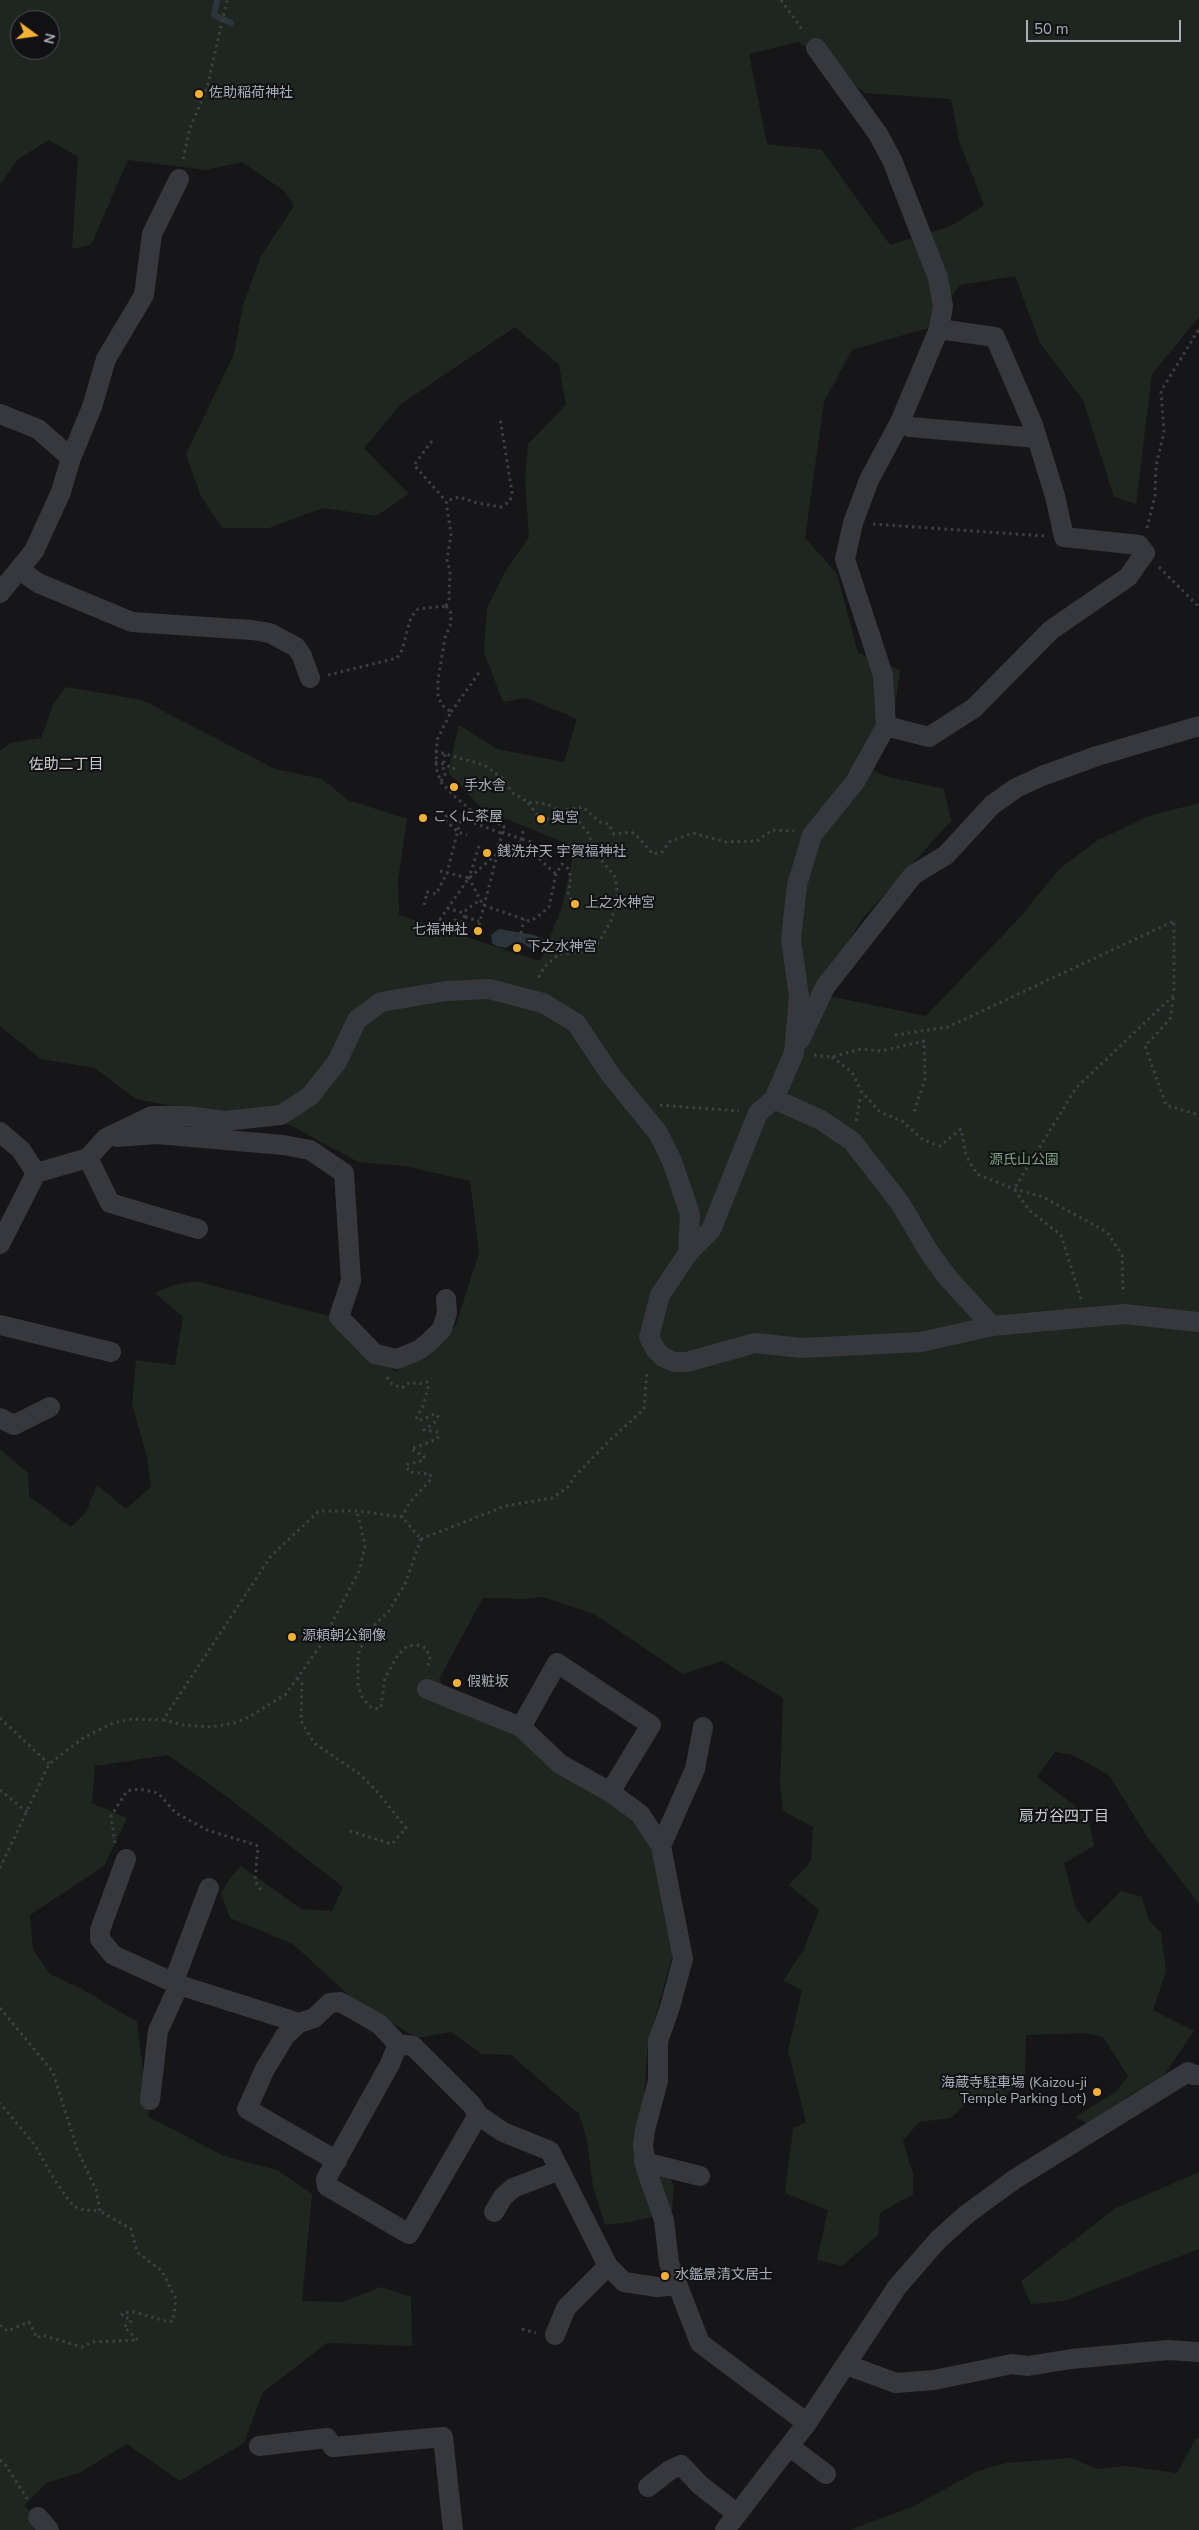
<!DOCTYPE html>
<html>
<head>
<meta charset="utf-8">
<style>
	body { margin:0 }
	#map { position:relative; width:1199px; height:2530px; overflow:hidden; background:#161618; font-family:"Nunito Sans",sans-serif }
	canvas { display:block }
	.north { position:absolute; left:10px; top:10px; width:50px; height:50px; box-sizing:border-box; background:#111113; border:1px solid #4d4f55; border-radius:50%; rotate:104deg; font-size:14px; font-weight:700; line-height:20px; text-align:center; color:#a8adb8 }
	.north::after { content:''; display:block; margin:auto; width:18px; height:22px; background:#f2b134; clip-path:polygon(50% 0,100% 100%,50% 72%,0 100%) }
	.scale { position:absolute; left:1026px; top:20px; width:155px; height:22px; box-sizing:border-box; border:2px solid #a8adb8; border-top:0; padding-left:6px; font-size:15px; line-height:18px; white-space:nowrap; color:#a8adb8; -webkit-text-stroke:4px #111113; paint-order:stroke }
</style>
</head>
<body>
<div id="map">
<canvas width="1199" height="2530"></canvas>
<div class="north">N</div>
<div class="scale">50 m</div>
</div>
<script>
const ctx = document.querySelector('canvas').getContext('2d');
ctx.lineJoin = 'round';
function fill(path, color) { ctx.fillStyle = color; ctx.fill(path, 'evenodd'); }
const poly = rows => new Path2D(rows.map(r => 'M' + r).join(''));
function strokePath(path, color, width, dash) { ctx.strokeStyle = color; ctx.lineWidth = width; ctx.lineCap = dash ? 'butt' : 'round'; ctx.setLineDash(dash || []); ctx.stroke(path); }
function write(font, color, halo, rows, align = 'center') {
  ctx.font = font + ' "Nunito Sans","Noto Sans JP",sans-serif'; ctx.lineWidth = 4; ctx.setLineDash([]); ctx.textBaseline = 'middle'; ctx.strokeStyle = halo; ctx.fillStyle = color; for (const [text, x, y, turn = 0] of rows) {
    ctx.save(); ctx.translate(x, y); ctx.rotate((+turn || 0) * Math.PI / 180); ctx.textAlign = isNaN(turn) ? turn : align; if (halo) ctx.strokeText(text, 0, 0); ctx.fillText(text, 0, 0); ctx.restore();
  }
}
const green = poly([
	[0,0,1199,0,1199,317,1152,374,1136,504,1114,497,1083,400,1040,343,1015,276,960,285,928,328,852,350,824,402,805,538,837,574,858,653,900,670,891,738,873,769,881,775,944,789,951,821,864,917,814,993,926,1016,1021,916,1059,869,1098,840,1149,816,1199,803,1199,1904,1146,1835,1109,1775,1073,1755,1055,1752,1037,1777,1088,1816,1094,1846,1064,1863,1076,1908,1088,1924,1121,1891,1142,1897,1149,1920,1161,1933,1166,1971,1153,2010,1194,2031,1164,2075,1127,2097,1088,2124,1075,2117,1117,2091,1128,2076,1103,2037,1084,2033,1026,2035,1025,2076,999,2102,977,2094,951,2118,919,2122,903,2141,913,2174,913,2194,880,2213,878,2235,842,2266,817,2260,828,2210,785,2193,793,2128,806,2122,788,2051,802,1990,783,1981,804,1949,819,1910,789,1885,811,1861,813,1827,783,1811,780,1783,783,1698,722,1661,683,1674,594,1614,543,1597,524,1599,483,1598,439,1679,449,1694,603,1786,666,1848,673,1954,648,2043,639,2164,668,2173,674,2187,672,2212,631,2222,605,2225,593,2187,587,2140,579,2114,511,2055,482,2054,451,2032,417,2038,354,2000,293,1944,230,1918,221,1893,231,1877,241,1866,301,1909,332,1911,343,1887,230,1799,168,1755,95,1766,92,1803,127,1818,104,1866,30,1915,33,1950,50,1974,80,1988,137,2022,149,2117,224,2156,277,2170,312,2194,302,2301,342,2302,381,2287,411,2297,412,2346,327,2343,263,2392,244,2443,180,2481,127,2444,79,2473,46,2483,24,2506,52,2530,0,2530,0,1449,28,1473,29,1496,71,1527,86,1512,97,1485,126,1509,151,1487,147,1456,132,1405,136,1360,175,1365,183,1317,155,1293,173,1285,196,1281,329,1316,395,1372,455,1327,479,1253,470,1181,405,1166,358,1162,279,1119,199,1111,136,1099,95,1068,41,1059,0,1026,0,751,11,743,41,738,54,703,66,687,142,700,275,769,322,779,348,800,407,819,398,880,399,915,540,961,562,907,575,847,482,809,448,772,459,725,497,749,564,762,577,719,526,698,503,702,484,652,487,608,505,572,529,537,525,479,528,444,566,405,559,365,515,327,401,404,364,448,409,494,376,516,323,508,269,528,222,528,201,496,186,454,234,354,243,305,261,256,294,206,283,190,242,162,206,170,128,160,91,245,72,249,78,157,49,140,18,159,0,185],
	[20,20,50,20,50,50,20,50],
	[799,42,865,93,951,99,959,141,984,205,951,226,890,245,822,150,767,144,749,54],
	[1199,2172,1199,2249,1064,2301,1031,2304,1021,2281,1116,2208],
	[1196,2438,1199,2438,1199,2530,849,2530,912,2507,978,2471,1005,2463,1071,2458,1097,2469,1126,2466,1177,2473]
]);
const water = poly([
	[499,929,534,935,545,940,545,942,533,950,522,943,514,943,506,948,496,946,492,943,491,935]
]);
const stream = poly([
	[217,0,214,15,231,23]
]);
const path = poly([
	[781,0,804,32],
	[183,159,190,128,207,88,227,0],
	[432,441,414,465,446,501],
	[873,524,1044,536],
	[1147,528,1155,496,1156,466,1164,432,1161,391,1199,329],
	[1159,567,1199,607],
	[446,606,451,613,451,623,445,638,438,680,438,696,442,705,451,712,437,740,436,768,441,782,454,796,471,810,504,826,499,845,496,844],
	[446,606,449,600,450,571,447,560,451,534,446,501,459,497,477,503,501,507,510,501,512,492,500,418],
	[328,675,397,658,402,650,411,617,418,609,446,606],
	[451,712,481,670],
	[435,751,484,765,502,778,514,794,528,802,547,804,559,811,583,807,600,822,609,824,614,834,631,832,635,834,653,854,662,852,669,842,693,833,726,842,757,841,772,830,794,831],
	[435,762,447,765,452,769,459,767],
	[441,781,445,775,443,770,445,753],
	[528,803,539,817,563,822,575,820,579,822,588,833,595,852,615,877,618,896,611,921,599,942,582,952,559,954,544,967,539,977,540,981],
	[447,815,444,819,458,832,467,835],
	[467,821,471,810],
	[502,832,521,839,523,832,527,829],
	[479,846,469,878,483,905,529,921,536,918,549,907,556,874,562,864,567,867,571,877,568,895,572,900],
	[516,853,517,851,536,856,556,874],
	[540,859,544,854],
	[440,871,447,873,461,818,501,833],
	[424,905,427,892,436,894,447,873,469,878],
	[447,908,466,914],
	[465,917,479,921],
	[439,919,446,922],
	[462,924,466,910,480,900],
	[436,925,469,878,497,854,499,845,517,851,521,839,532,842],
	[452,925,454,925,455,920,463,922],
	[479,925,497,855],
	[518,946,524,919],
	[895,1035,948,1027,1174,921,1174,995],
	[814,1055,832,1057,861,1049,881,1051,924,1041,925,1079,913,1115],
	[832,1057,852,1072,861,1091,880,1112,902,1121,923,1140,940,1146,961,1129,966,1156,977,1174,1014,1189,1043,1197,1107,1232,1122,1255,1123,1294],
	[660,1105,739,1111],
	[856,1121,860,1099],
	[1081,1299,1061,1235,1029,1210,1014,1189,1076,1088,1174,995,1170,1019,1145,1046,1166,1105,1199,1115],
	[387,1377,392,1384,402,1388,410,1382,419,1384,427,1382,429,1385,423,1406,416,1419,422,1420,434,1414,438,1416,434,1423,424,1430,437,1432,439,1435,437,1439,411,1449,424,1456,424,1460,406,1465,409,1472,430,1474,432,1478,409,1503,402,1517],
	[421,1539,505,1506,552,1498,568,1487,575,1476,610,1440,644,1409,647,1370],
	[421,1539,405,1584,389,1611,368,1631,358,1655,358,1686,363,1699,371,1707,378,1709,381,1707,385,1678,398,1655,407,1646,417,1645,426,1648,430,1657,427,1670],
	[297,1678,302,1683,301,1721,314,1743,358,1773,375,1789,406,1828,392,1844,347,1830],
	[0,1718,49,1764],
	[163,1720,183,1725,212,1727,234,1723,249,1717,286,1694,320,1646,360,1569,365,1545,357,1511],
	[0,1790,27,1812],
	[115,1843,111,1816,127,1791,139,1789,154,1792,159,1794,176,1813,207,1830,256,1845,258,1847,255,1881,263,1893],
	[0,1868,49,1764,83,1738,113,1723,132,1719,163,1720,271,1556,319,1511,357,1511,402,1517,421,1539],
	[0,2008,53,2072,77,2149,96,2190,100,2211,84,2210,73,2206,54,2179,34,2144,0,2103],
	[0,2325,7,2331,29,2322,37,2338,42,2335,82,2347,93,2342,138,2340,124,2327,131,2321,131,2319,123,2317,122,2314,124,2313,134,2312,169,2322,173,2321,176,2299,162,2271,137,2252,131,2229,100,2211],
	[522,2329,536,2333],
	[0,2460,5,2464,28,2500]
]);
const minor = poly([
	[0,414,38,429,71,458],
	[900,422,910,427,1037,438],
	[20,570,38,583,132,622,252,630,270,633,296,647,302,656,310,678],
	[0,593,34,551,61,492,71,458,92,407,106,359,144,295,152,234,179,179],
	[886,726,929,737,974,708,1051,630,1128,577,1145,553,1139,545,1064,537,1055,496,1033,425,995,337,939,329],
	[800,1040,825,987,913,875,946,855,992,805,1016,788,1042,776,1097,756,1199,726],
	[774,1099,821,1120,852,1141,900,1203,929,1252,948,1278,992,1326],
	[0,1132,21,1150,36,1173,88,1158,106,1138,152,1116,187,1116,224,1121,281,1115,310,1096,337,1062,357,1020,381,1002,446,991,489,989,543,1003,576,1023,610,1074,658,1133,672,1161,690,1214,688,1253,660,1295,649,1337,656,1350,663,1357,674,1362,687,1362,755,1343,802,1348,921,1342,992,1326,1124,1314,1199,1322],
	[117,1137,157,1134,283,1145,310,1150,344,1173,351,1281,339,1317,375,1354,397,1359,419,1350,429,1342,442,1329,447,1313,446,1299],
	[88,1158,110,1203,198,1229],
	[0,1244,36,1173],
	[688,1253,711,1230,758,1113,774,1099,794,1053,799,997,791,939,797,885,812,835,855,782,886,726,883,675,845,559,853,523,869,480,900,422,939,329,943,306,938,278,892,160,878,134,816,48],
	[0,1325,111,1352],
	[0,1418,14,1425,50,1407],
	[427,1689,521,1727,560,1764,610,1792,640,1814,661,1846,683,1959,670,2007,658,2041,658,2081,645,2130,643,2145,646,2169,664,2220,669,2263,700,2343,807,2423],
	[521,1727,557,1663,651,1725,610,1792],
	[661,1846,695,1769,703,1727],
	[126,1859,100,1930,100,1939,113,1955,179,1985,299,2023,314,2018,330,2003,340,2002,351,2008,379,2024,398,2044,413,2046,472,2105,478,2115,503,2132,550,2151,608,2266,624,2282,657,2287,677,2285],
	[174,1981,209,1888],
	[299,2023,285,2036,265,2069,247,2109,337,2161],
	[398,2044,390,2064,326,2179,327,2186,409,2234,478,2115],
	[150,2100,158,2031,179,1985],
	[644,2162,700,2176],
	[494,2212,503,2197,513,2188,560,2170],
	[555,2335,566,2308,608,2266],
	[847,2365,896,2383,934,2380,1012,2364,1028,2366,1071,2359,1168,2350,1199,2352],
	[259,2446,327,2438,333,2447,443,2437,453,2530],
	[789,2446,826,2474],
	[648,2487,670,2470,681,2465,700,2485,736,2513],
	[38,2517,49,2530],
	[725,2530,807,2423,897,2287,938,2240,967,2214,1015,2179,1188,2072,1194,2075,1199,2075]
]);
const markers = [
	[199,94,5,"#f2b134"],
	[454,787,5,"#f2b134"],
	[423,818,5,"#f2b134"],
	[541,819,5,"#f2b134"],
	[487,853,5,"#f2b134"],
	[575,904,5,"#f2b134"],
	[478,931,5,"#f2b134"],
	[517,948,5,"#f2b134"],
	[292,1637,5,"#f2b134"],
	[457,1683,5,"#f2b134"],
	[1097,2092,5,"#f2b134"],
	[665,2276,5,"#f2b134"]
];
const poiNames = [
	["佐助稲荷神社",209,94],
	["手水舎",464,787],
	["こくに茶屋",433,818],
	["奥宮",551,819],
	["銭洗弁天 宇賀福神社",497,853],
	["上之水神宮",585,904],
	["七福神社",468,931,"right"],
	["下之水神宮",527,948],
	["源頼朝公銅像",302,1637],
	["假粧坂",467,1683],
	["海蔵寺駐車場 (Kaizou-ji",1087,2084,"right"],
	["Temple Parking Lot)",1087,2100,"right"],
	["水鑑景清文居士",675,2276]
];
const parkNames = [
	["源氏山公園",1024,1161]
];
const neighbourhoodNames = [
	["佐助二丁目",66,765],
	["扇ガ谷四丁目",1064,1817]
];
fill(green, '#1e261f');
fill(water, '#2c353c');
strokePath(stream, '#2c353c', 6);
strokePath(path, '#3d3f44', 3, [2.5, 4]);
strokePath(minor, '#37383d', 20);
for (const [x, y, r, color] of markers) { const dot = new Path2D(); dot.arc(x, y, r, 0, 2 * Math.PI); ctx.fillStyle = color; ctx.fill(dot); strokePath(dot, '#111113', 2); }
write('14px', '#a8adb8', '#111113', poiNames, 'left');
write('14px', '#7fa381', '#111113', parkNames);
write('15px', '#c9ccd4', '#111113', neighbourhoodNames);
</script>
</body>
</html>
